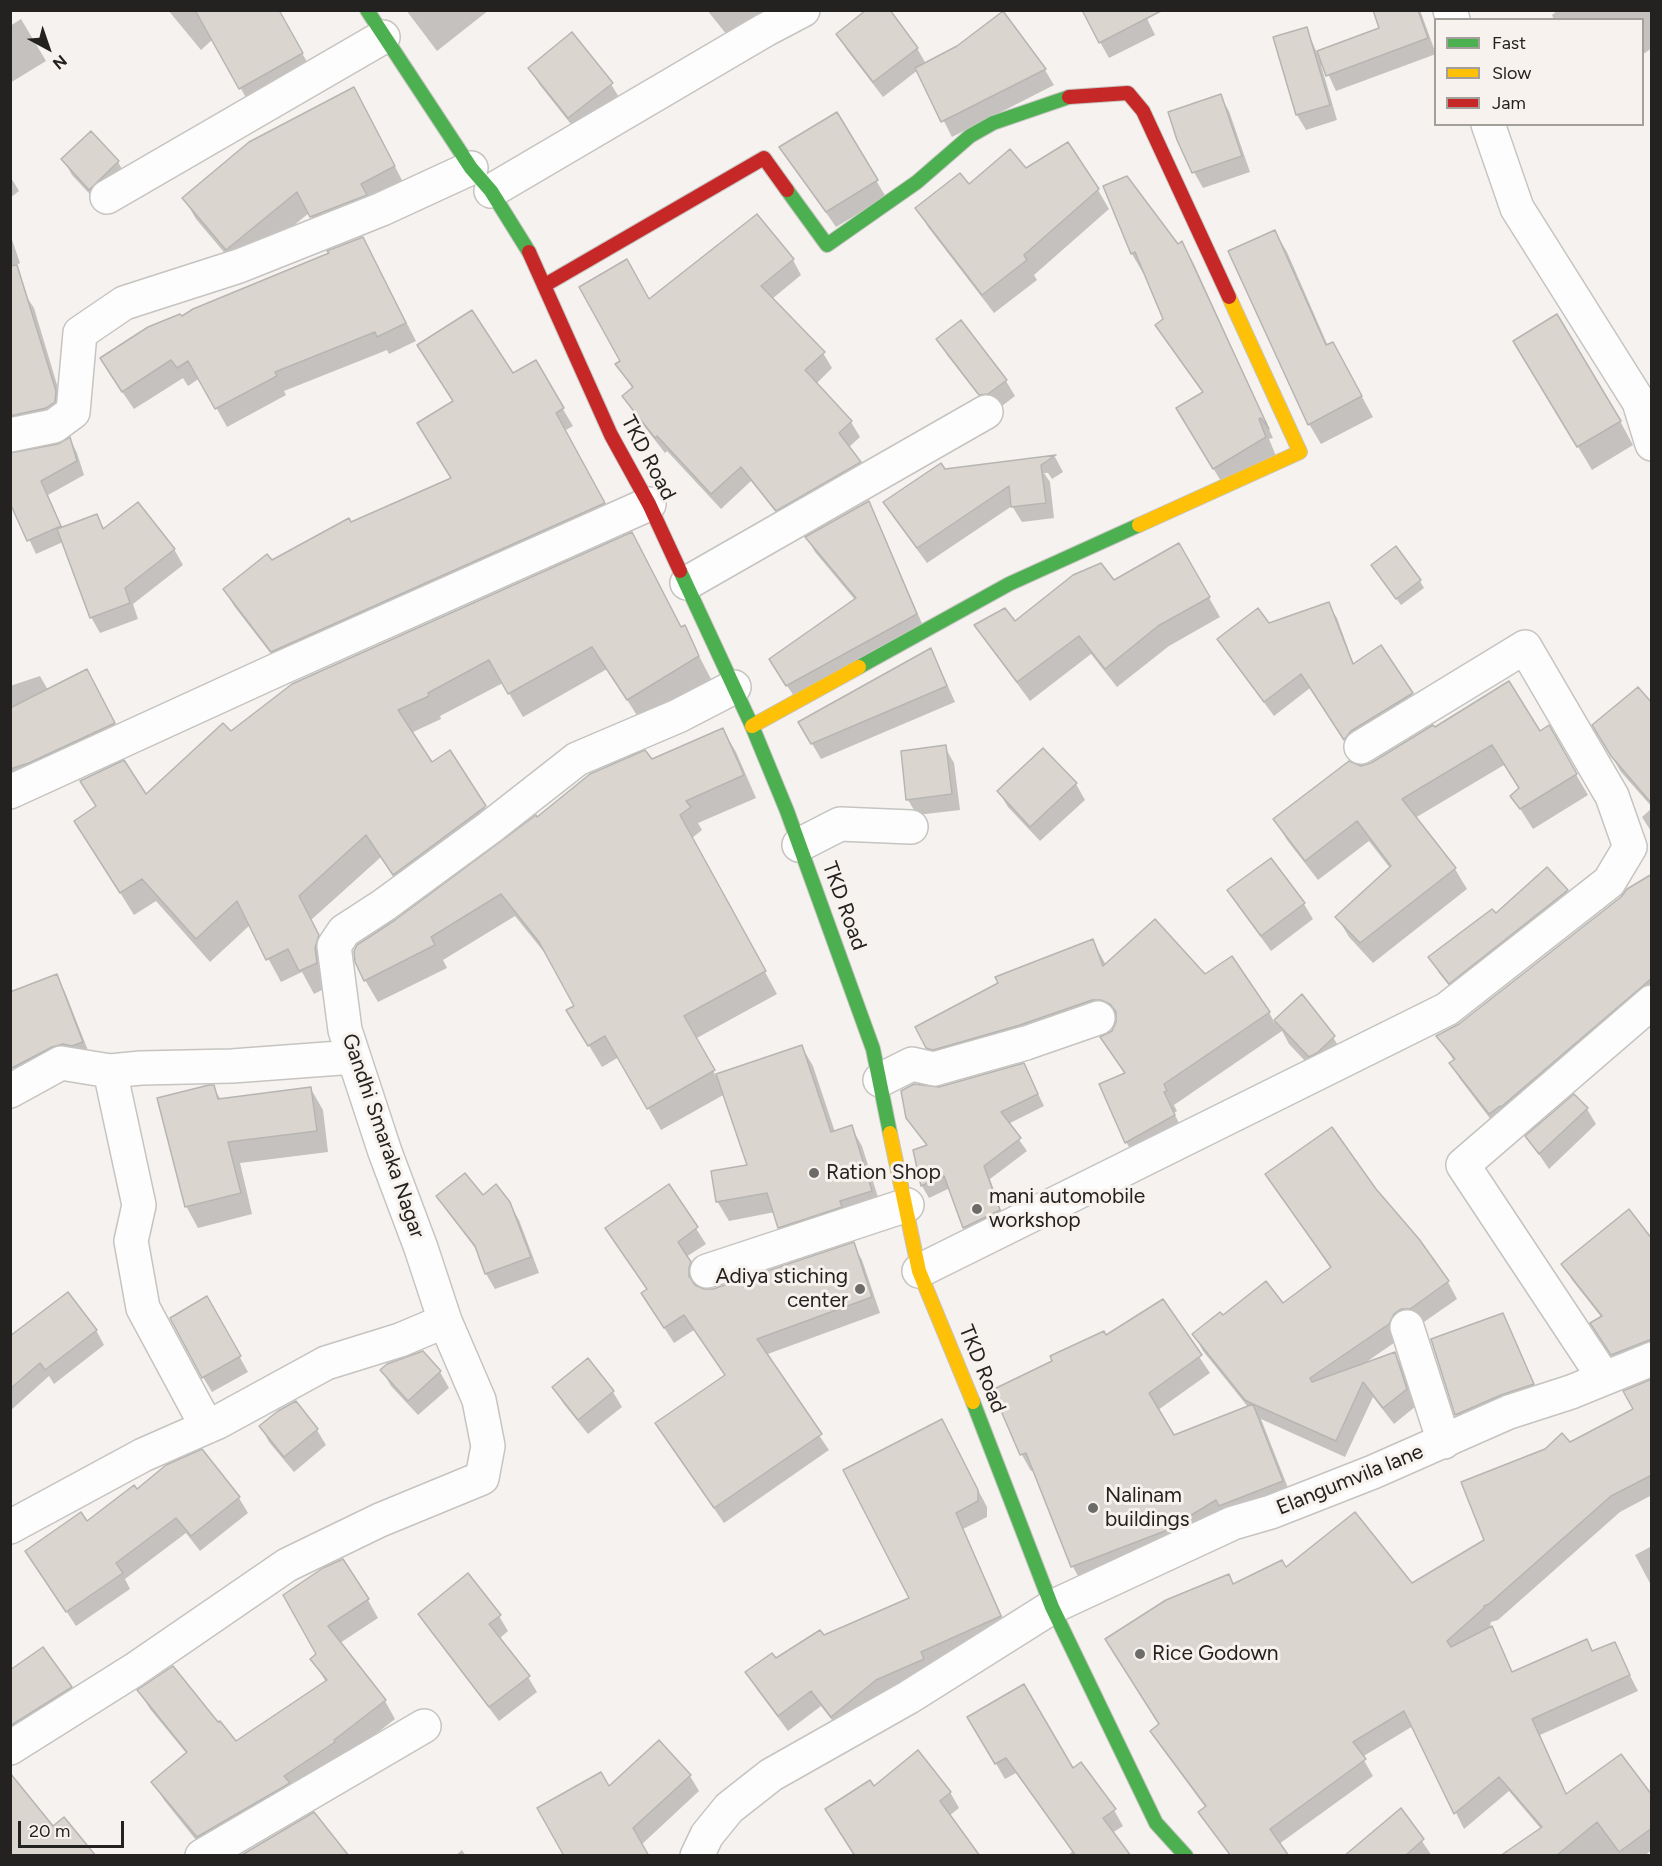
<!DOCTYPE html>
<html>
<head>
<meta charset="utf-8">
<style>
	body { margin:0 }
	#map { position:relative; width:1662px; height:1866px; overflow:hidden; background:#f5f2ef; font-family:Figtree,sans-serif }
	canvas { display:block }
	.frame { position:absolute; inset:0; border:12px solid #242220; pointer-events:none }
	.legend { position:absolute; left:1434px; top:18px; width:210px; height:108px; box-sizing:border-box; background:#f7f2ed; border:2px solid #a39f9b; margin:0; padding:8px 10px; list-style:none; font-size:18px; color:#242220 }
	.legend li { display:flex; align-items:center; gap:12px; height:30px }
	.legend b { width:30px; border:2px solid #a39f9b }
	.north { position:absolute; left:18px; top:18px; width:60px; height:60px; -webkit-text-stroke:4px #f7f2ed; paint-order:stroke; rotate:140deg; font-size:16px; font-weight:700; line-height:24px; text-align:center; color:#242220 }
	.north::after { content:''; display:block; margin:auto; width:21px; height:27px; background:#242220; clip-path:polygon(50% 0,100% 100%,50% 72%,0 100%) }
	.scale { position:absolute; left:18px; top:1821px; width:106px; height:27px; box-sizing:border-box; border:3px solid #242220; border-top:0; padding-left:8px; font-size:18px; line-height:21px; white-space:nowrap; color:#242220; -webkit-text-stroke:4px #f7f2ed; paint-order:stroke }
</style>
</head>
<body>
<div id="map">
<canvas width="1662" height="1866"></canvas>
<div class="frame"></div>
<ul class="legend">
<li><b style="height:8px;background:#4caf50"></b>Fast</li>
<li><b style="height:8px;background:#ffc107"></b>Slow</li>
<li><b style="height:8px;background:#c62828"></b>Jam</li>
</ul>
<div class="north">N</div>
<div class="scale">20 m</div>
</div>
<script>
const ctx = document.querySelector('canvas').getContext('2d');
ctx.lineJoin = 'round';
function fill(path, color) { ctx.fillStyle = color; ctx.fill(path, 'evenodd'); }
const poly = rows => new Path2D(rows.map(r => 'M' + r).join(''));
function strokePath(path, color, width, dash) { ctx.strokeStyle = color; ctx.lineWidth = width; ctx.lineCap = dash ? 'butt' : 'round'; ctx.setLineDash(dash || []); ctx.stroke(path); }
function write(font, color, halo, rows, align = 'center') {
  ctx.font = font + ' Figtree,sans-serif'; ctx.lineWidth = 6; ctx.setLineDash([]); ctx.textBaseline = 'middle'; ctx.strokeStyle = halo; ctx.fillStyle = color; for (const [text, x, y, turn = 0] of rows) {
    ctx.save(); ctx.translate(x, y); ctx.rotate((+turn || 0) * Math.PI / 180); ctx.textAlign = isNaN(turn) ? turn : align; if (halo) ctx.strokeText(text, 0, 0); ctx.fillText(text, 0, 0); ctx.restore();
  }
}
const shadow = poly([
	[168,10,278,10,311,69,249,103,213,39,201,50],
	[406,10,489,10,437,51],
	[707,10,768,10,731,40],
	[1143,10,1155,35,1109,58,1100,42],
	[1375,10,1420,10,1436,54,1336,91,1324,65,1321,65,1337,120,1306,130,1297,115,1275,38,1306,28,1317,53,1381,28],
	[1558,10,1652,10,1652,48,1642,55,1642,20,1554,20,1552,15],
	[21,19,46,61,10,83,10,26],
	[1014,29,1045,70,1054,85,952,137,918,70,883,97,847,50,838,35,917,48,926,64],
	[530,68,611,84,620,99,578,133,539,84],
	[1220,96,1229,111,1250,172,1203,188,1194,172],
	[366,110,406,188,324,238,309,213,239,270,196,219,184,198],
	[836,114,886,197,836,227,781,148],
	[91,134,118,162,127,178,99,204,72,175,63,159],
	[1026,170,1098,190,1109,209,1034,275,1037,280,994,313,928,227,917,208,969,187],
	[10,176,19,191,10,198],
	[1105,187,1178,246,1182,243,1193,262,1273,438,1269,439,1276,456,1225,488,1189,428,1203,393,1168,344,1157,325,1165,319,1145,272,1143,273,1132,254],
	[1275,232,1287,252,1328,346,1344,364,1373,417,1321,444,1309,424],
	[10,234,20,263,10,268],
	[363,238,416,341,389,354,387,350,284,391,286,395,227,427,200,378,188,386,183,378,134,409,112,377,331,254],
	[793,260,801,275,772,299,823,353,832,368,816,384,851,422,860,437,848,448,869,478,786,525,751,481,721,509,667,451,665,453,633,412,624,396,633,389,617,365,622,361,649,301],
	[24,293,34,308,64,408,10,434,10,295],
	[938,339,1006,381,1015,396,998,409,990,410,947,355],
	[535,362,573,426,564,431,613,521,282,668,234,606,224,589,272,562,350,524,453,479,513,375],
	[1529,365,1620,421,1633,445,1592,470],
	[70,439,77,453,84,475,48,495,62,528,97,516,105,530,174,549,183,565,133,604,138,619,100,633,91,617,63,542,36,554,10,499],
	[1055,457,1063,472,1052,479,1048,473,1044,473,1050,482,1054,518,1022,522,1012,506,927,563,894,518,885,503,944,471],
	[868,503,876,517,924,628,796,699,779,674,856,601,815,552,807,538],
	[1179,545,1220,617,1169,646,1117,687,1091,654,1030,701,988,644,976,625,1015,623,1113,582],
	[1372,566,1420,581,1424,588,1401,605],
	[1328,604,1337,618,1354,665,1381,647,1420,709,1353,753,1310,688,1274,716,1228,654,1219,640,1269,625],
	[684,627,711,679,642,723,607,669,523,717,503,683,440,716,441,719,411,733,431,764,450,752,499,830,407,898,381,857,311,920,331,959,330,986,314,994,302,972,281,982,250,925,210,962,156,901,134,915,76,822,146,796,293,685],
	[931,650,939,666,955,702,821,759,800,723],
	[40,676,48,690,95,685,122,738,10,775,10,686],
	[1652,705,1652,807,1621,772,1594,726],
	[1548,727,1588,795,1533,829,1512,796,1520,789,1504,765,1415,818,1455,869,1467,889,1373,963,1349,937,1337,917,1390,868,1369,841,1318,880,1287,840,1275,820,1361,767,1371,764,1435,729,1540,733],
	[723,730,736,752,756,798,698,823,702,830,692,838,777,994,695,1039,716,1076,802,1047,813,1066,835,1132,851,1127,862,1146,882,1210,791,1246,780,1227,775,1212,729,1221,717,1201,749,1166,725,1094,661,1130,619,1057,602,1067,568,1011,576,1006,552,962,515,916,443,960,447,968,378,1002,365,980,396,921,537,819,651,761],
	[945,747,954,763,960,810,917,815,908,800],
	[1076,784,1085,800,1040,841,1008,807,999,792],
	[1652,808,1652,833,1642,817],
	[1271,860,1304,904,1313,919,1271,951,1238,906,1229,891],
	[1546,869,1567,891,1576,907,1459,998,1439,973,1430,957,1496,915],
	[1652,875,1652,1000,1498,1129,1460,1079,1451,1064,1454,1061,1438,1036,1459,1025],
	[1093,941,1106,965,1205,976,1269,1012,1274,1022,1302,996,1333,1037,1347,1061,1323,1080,1289,1044,1282,1031,1174,1105,1177,1111,1174,1113,1185,1135,1138,1162,1126,1142,1101,1085,1125,1074,1102,1038,1113,1032,1118,1021,1115,1019,1104,1020,939,1068,927,1047],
	[56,976,65,992,91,1058,22,1083,10,1060],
	[1030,1077,1044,1106,1008,1124,1027,1151,990,1179,1005,1222,971,1240,964,1228,950,1188,929,1198,922,1186,915,1151,927,1146,908,1117],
	[213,1087,221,1100,311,1089,323,1110,328,1152,240,1163,252,1214,198,1228,186,1206],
	[1587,1109,1596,1124,1549,1169,1527,1137],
	[1267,1175,1375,1190,1418,1240,1448,1282,1457,1299,1365,1363,1395,1354,1404,1370,1416,1406,1394,1424,1373,1397,1345,1457,1261,1419,1292,1498,1082,1583,1073,1567,1034,1470,1031,1471,1022,1455,994,1390,1105,1337,1162,1301,1210,1373,1158,1410,1174,1437,1248,1407,1203,1351,1194,1334,1222,1317,1283,1305,1331,1269],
	[669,1186,706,1244,686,1257,699,1279,697,1288,703,1291,713,1290,853,1244,862,1260,880,1313,765,1355,829,1450,724,1523,666,1439,726,1376,694,1330,674,1343,652,1309,648,1290],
	[438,1196,482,1197,509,1203,519,1220,539,1273,495,1289,486,1274,479,1253,447,1211],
	[1652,1233,1652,1358,1621,1370,1601,1339,1602,1318,1572,1280,1563,1264,1648,1237],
	[207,1298,248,1372,212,1392,203,1377],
	[1502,1315,1511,1331,1541,1400,1465,1430,1456,1415,1433,1340],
	[96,1330,104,1345,54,1384,49,1376,10,1411,10,1338],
	[423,1352,440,1372,449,1388,418,1415,391,1386,382,1370],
	[1652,1381,1652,1495,1620,1512,1498,1620,1491,1622,1490,1626,1513,1673,1587,1641,1593,1653,1614,1644,1638,1691,1540,1735,1567,1795,1652,1798,1652,1850,1644,1856,1503,1856,1541,1829,1509,1791,1464,1829,1413,1726,1362,1757,1373,1776,1279,1844,1287,1856,1230,1856,1200,1812,1206,1808,1161,1747,1152,1731,1160,1725,1229,1576,1234,1585,1286,1569,1411,1584,1486,1540,1570,1444,1635,1410],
	[554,1387,613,1392,622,1407,588,1434,563,1403],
	[261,1427,317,1430,326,1445,294,1472,269,1442],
	[950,1436,987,1507,987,1517,963,1529,1009,1632,841,1732,821,1706,788,1731,756,1688,747,1672,911,1599],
	[136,1491,239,1498,248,1513,200,1551,186,1533,125,1579,130,1589,76,1626,27,1552,87,1523],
	[1652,1546,1652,1587,1635,1555],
	[285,1595,368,1600,378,1618,340,1643,385,1701,395,1719,344,1759,208,1855,164,1800,153,1782,187,1754,150,1709,139,1691,218,1724,236,1743,326,1682,312,1659,318,1655],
	[420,1614,499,1616,508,1631,499,1639,528,1677,537,1692,499,1721,429,1629],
	[71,1687,80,1703,29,1735,10,1710],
	[969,1718,1072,1770,1114,1810,1123,1826,1112,1833,1129,1856,1067,1856,1073,1851,1016,1773,1005,1779],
	[690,1776,699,1791,641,1845,609,1789],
	[873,1789,950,1792,959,1808,949,1816],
	[1401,1810,1432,1856,1360,1856],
	[462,1850,466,1856,455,1856]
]);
const building = poly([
	[195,10,279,10,303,53,239,89,195,10],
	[866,10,890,10,918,48,873,82,836,34,866,10],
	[1082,10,1163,10,1099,43,1082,10],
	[1373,10,1418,10,1428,38,1326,76,1317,51,1379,28,1373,10],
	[1003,11,1046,69,941,122,915,68,957,46,1003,11],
	[1307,27,1330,105,1296,115,1273,37,1307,27],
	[572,32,613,83,568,118,528,68,572,32],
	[354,87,395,166,361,184,367,195,310,217,297,192,226,250,182,198,249,142,354,87],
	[1221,94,1242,156,1192,173,1177,140,1168,112,1221,94],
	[837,112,878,180,826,212,779,147,837,112],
	[91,131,119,161,89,190,61,159,91,131],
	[1068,142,1099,189,1024,255,1027,260,982,295,915,208,960,173,969,184,1010,149,1026,168,1068,142],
	[1127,176,1178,244,1182,241,1269,429,1261,418,1259,419,1266,437,1213,469,1176,408,1203,392,1155,325,1163,319,1135,252,1131,254,1103,186,1127,176],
	[757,214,794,259,761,286,825,352,805,370,852,421,839,433,861,462,776,511,741,467,711,494,657,436,655,438,622,396,633,387,615,364,620,361,579,287,627,259,649,299,757,214],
	[1275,230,1326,345,1333,342,1362,396,1308,425,1228,251,1275,230],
	[363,237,406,323,377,337,375,332,275,372,277,376,215,409,188,361,177,368,171,360,122,392,100,358,148,327,180,314,182,316,193,309,329,253,327,251,363,237],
	[17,265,56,391,55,402,46,408,10,416,10,266,17,265],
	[472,310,513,373,536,360,564,408,556,413,605,503,271,652,223,589,267,554,272,560,349,518,351,522,451,478,417,423,453,401,417,345,472,310],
	[1557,314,1621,421,1577,447,1513,341,1557,314],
	[961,320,1007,380,988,394,979,395,936,339,961,320],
	[70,437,77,461,41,481,61,526,27,541,10,503,10,453,58,444,70,437],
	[1056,455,1041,465,1046,503,1011,507,1009,486,917,548,883,502,941,463,945,469,1056,455],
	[869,501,917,614,786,686,769,659,856,598,805,537,869,501],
	[138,502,175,549,125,588,130,603,90,618,57,529,97,514,103,529,138,502],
	[632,532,681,627,685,625,699,656,627,700,592,647,508,694,489,660,428,693,429,696,398,710,432,762,450,750,486,806,393,875,366,835,299,896,319,935,315,948,317,963,299,971,288,949,266,960,237,901,196,939,142,879,120,893,74,821,96,806,80,781,124,760,146,794,223,723,231,731,292,684,632,532],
	[1179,543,1210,597,1158,626,1105,669,1079,636,1017,682,974,625,1005,608,1015,621,1073,575,1101,563,1114,580,1179,543],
	[1396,546,1421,580,1396,599,1371,565,1396,546],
	[1329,602,1353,664,1381,645,1413,693,1351,731,1344,740,1301,674,1264,702,1217,639,1258,608,1269,623,1329,602],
	[931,648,947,686,811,744,798,722,931,648],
	[87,669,115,723,29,763,10,769,10,708,87,669],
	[1509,681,1540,731,1549,725,1577,774,1520,809,1510,796,1519,788,1492,745,1402,799,1456,868,1360,943,1335,917,1391,866,1357,821,1305,861,1273,819,1349,761,1361,766,1371,763,1433,725,1435,727,1509,681],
	[1638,687,1652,703,1652,804,1611,756,1592,725,1638,687],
	[723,728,744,775,686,801,691,807,680,815,766,971,684,1016,715,1070,647,1109,605,1036,588,1046,566,1010,574,1006,539,942,501,894,431,937,435,945,364,981,355,962,354,951,357,945,395,920,536,815,537,817,590,774,645,750,652,759,723,728],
	[946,745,952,794,906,800,901,751,946,745],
	[1043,748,1077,783,1030,827,997,791,1043,748],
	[1271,858,1305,903,1261,936,1227,890,1271,858],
	[1547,867,1568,890,1449,984,1428,957,1492,909,1496,913,1547,867],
	[1652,874,1652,978,1501,1107,1500,1106,1489,1114,1449,1063,1455,1059,1436,1036,1459,1024,1621,897,1627,889,1652,874],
	[1155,919,1205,974,1232,956,1270,1012,1164,1084,1167,1091,1164,1092,1175,1115,1125,1143,1099,1084,1125,1073,1100,1037,1112,1031,1116,1022,1116,1012,1110,1004,1101,1000,1092,1000,1020,1025,933,1050,926,1048,915,1027,998,983,995,977,1093,939,1103,966,1155,919],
	[57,974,83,1042,72,1046,63,1044,52,1047,10,1069,10,992,57,974],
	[1302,994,1335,1036,1317,1053,1309,1057,1274,1020,1302,994],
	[802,1045,831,1132,852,1125,872,1191,840,1201,842,1207,778,1228,767,1193,716,1202,711,1171,747,1165,716,1074,802,1045],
	[1024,1063,1038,1094,1001,1112,1021,1138,984,1166,1000,1210,963,1228,944,1176,921,1186,913,1150,927,1145,906,1118,901,1091,914,1084,939,1087,1024,1063],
	[209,1085,214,1085,218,1099,311,1087,317,1131,228,1142,241,1193,185,1207,157,1098,209,1085],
	[1574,1094,1588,1108,1539,1154,1525,1136,1574,1094],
	[1332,1127,1376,1189,1419,1239,1449,1281,1410,1309,1401,1309,1394,1314,1389,1324,1310,1378,1312,1382,1395,1352,1407,1389,1383,1408,1363,1382,1336,1441,1253,1404,1283,1481,1219,1506,1216,1500,1165,1531,1071,1567,1026,1453,1020,1455,992,1390,1052,1361,1050,1356,1104,1331,1106,1335,1163,1299,1202,1355,1149,1393,1174,1435,1253,1404,1245,1400,1192,1334,1220,1312,1223,1315,1266,1281,1283,1303,1331,1267,1265,1174,1332,1127],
	[465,1173,483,1195,496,1184,510,1202,531,1257,485,1274,475,1246,436,1196,465,1173],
	[669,1184,698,1227,678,1242,691,1262,689,1268,689,1276,695,1285,704,1289,713,1289,854,1242,872,1297,757,1339,822,1434,714,1508,655,1423,725,1375,684,1315,664,1328,641,1293,647,1289,605,1228,669,1184],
	[1629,1209,1652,1239,1652,1339,1611,1355,1590,1323,1602,1316,1561,1264,1629,1209],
	[68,1292,97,1330,45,1370,40,1363,10,1389,10,1336,68,1292],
	[207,1296,241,1356,202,1378,170,1318,207,1296],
	[1503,1313,1534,1384,1501,1395,1455,1415,1431,1339,1503,1313],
	[423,1351,441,1371,408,1401,380,1370,387,1364,423,1351],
	[588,1358,614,1391,578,1420,552,1387,588,1358],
	[1652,1379,1652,1475,1611,1496,1489,1604,1484,1606,1484,1608,1447,1641,1451,1647,1492,1626,1512,1672,1587,1639,1592,1651,1615,1642,1630,1675,1532,1719,1566,1794,1621,1754,1652,1795,1652,1828,1619,1852,1597,1822,1556,1856,1500,1856,1542,1827,1499,1777,1454,1814,1404,1711,1353,1742,1366,1759,1270,1829,1289,1856,1231,1856,1198,1812,1206,1806,1150,1731,1159,1724,1105,1639,1166,1600,1229,1574,1233,1584,1282,1560,1286,1567,1355,1512,1412,1583,1484,1540,1461,1482,1545,1449,1562,1433,1570,1442,1633,1409,1623,1391,1652,1379],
	[296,1401,318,1429,284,1457,259,1426,278,1411,296,1401],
	[942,1419,978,1490,978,1501,956,1513,1001,1616,921,1652,924,1659,876,1680,831,1717,811,1691,778,1716,745,1672,772,1653,776,1658,820,1630,824,1635,909,1598,843,1470,942,1419],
	[202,1449,240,1497,191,1536,176,1518,116,1563,123,1573,66,1612,25,1551,81,1512,87,1521,134,1485,137,1489,166,1465,202,1449],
	[343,1559,369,1599,328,1626,386,1700,334,1740,335,1742,284,1776,290,1783,197,1837,151,1782,187,1752,137,1690,173,1666,218,1722,220,1721,236,1741,327,1680,310,1659,316,1654,283,1595,323,1568,343,1559],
	[468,1573,501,1615,489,1624,530,1676,489,1707,418,1614,468,1573],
	[43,1647,72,1687,10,1726,10,1670,43,1647],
	[1024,1684,1073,1768,1081,1762,1116,1809,1103,1818,1131,1856,1076,1856,1006,1758,995,1764,967,1717,1024,1684],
	[659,1740,691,1775,633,1828,649,1856,564,1856,537,1808,601,1772,609,1786,659,1740],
	[918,1750,951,1792,940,1801,980,1856,855,1856,825,1809,870,1780,874,1786,918,1750],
	[10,1773,53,1826,64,1817,96,1856,10,1856,10,1773],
	[1401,1808,1424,1839,1405,1856,1344,1856,1401,1808],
	[314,1812,349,1856,240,1856,314,1812]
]);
const street = poly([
	[1450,10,1453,20],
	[1488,124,1517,208,1639,402,1652,444],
	[491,191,765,30,803,10],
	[107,197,383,37],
	[10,435,54,426,73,412,80,333,124,303,239,266,382,209,471,168],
	[687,583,986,412],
	[10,792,281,668,649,504],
	[799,845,840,824,911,827],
	[880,1080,912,1064,934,1069,1026,1043,1098,1018],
	[10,1091,61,1063,110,1071],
	[707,1271,907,1205],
	[919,1271,1447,1009,1609,882,1630,847,1612,796,1525,647,1361,747],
	[1407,1327,1444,1442],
	[1604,1378,1463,1165,1652,1002],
	[207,1427,143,1308,131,1241,139,1205,110,1071,141,1068,232,1066,354,1057],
	[10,1527,143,1455,218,1422,326,1363,400,1340,445,1321,421,1248,385,1152,345,1030,334,946,344,931,384,905,489,828,577,759,678,716,734,687],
	[10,1748,134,1670,287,1565,380,1520,482,1478,488,1446,479,1400,445,1321],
	[202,1856,424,1726],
	[697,1856,707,1835,729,1808,771,1775,909,1697,1052,1607,1233,1523,1271,1512,1373,1472,1509,1412,1571,1392,1652,1359]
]);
const fast = poly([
	[367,10,471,168,491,191,529,252],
	[787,190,827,245,917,182,970,136,993,123,1069,97],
	[680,571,752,726,787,811,873,1049,890,1133],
	[859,667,1009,584,1139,525],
	[973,1402,1052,1607,1156,1823,1186,1856]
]);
const slow = poly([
	[1139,525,1300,452,1229,297],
	[752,726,859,667],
	[890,1133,919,1271,973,1402]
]);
const jam = poly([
	[1069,97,1128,93,1143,111,1229,297],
	[529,252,611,435,649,504,680,571],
	[545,285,764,158,787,190]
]);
const markers = [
	[814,1173,6,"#6d6b68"],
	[977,1209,6,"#6d6b68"],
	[860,1289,6,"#6d6b68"],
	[1093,1508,6,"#6d6b68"],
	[1140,1654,6,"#6d6b68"]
];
const streetNames = [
	["TKD Road",648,458,62],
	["TKD Road",844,906,70],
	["Gandhi Smaraka Nagar",383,1136,71],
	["TKD Road",982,1369,68],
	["Elangumvila lane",1350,1480,-22]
];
const poiNames = [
	["Ration Shop",826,1173],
	["mani automobile",989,1197],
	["workshop",989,1221],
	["Adiya stiching",848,1277,"right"],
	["center",848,1301,"right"],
	["Nalinam",1105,1496],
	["buildings",1105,1520],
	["Rice Godown",1152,1654]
];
fill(shadow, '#0003');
fill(building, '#dbd5d0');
strokePath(building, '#b7b5b2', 1.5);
strokePath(street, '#c6c4c1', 36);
strokePath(fast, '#c6c4c1', 16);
strokePath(slow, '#c6c4c1', 16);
strokePath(jam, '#c6c4c1', 16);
strokePath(street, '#fefdfd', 33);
strokePath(fast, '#4caf50', 14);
strokePath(slow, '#ffc107', 14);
strokePath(jam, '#c62828', 14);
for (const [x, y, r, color] of markers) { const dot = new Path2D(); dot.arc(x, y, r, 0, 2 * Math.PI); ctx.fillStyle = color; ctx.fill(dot); strokePath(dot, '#f7f2ed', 2); }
write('21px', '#242220', '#f7f2ed', streetNames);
write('21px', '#242220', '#f7f2ed', poiNames, 'left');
</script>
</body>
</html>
